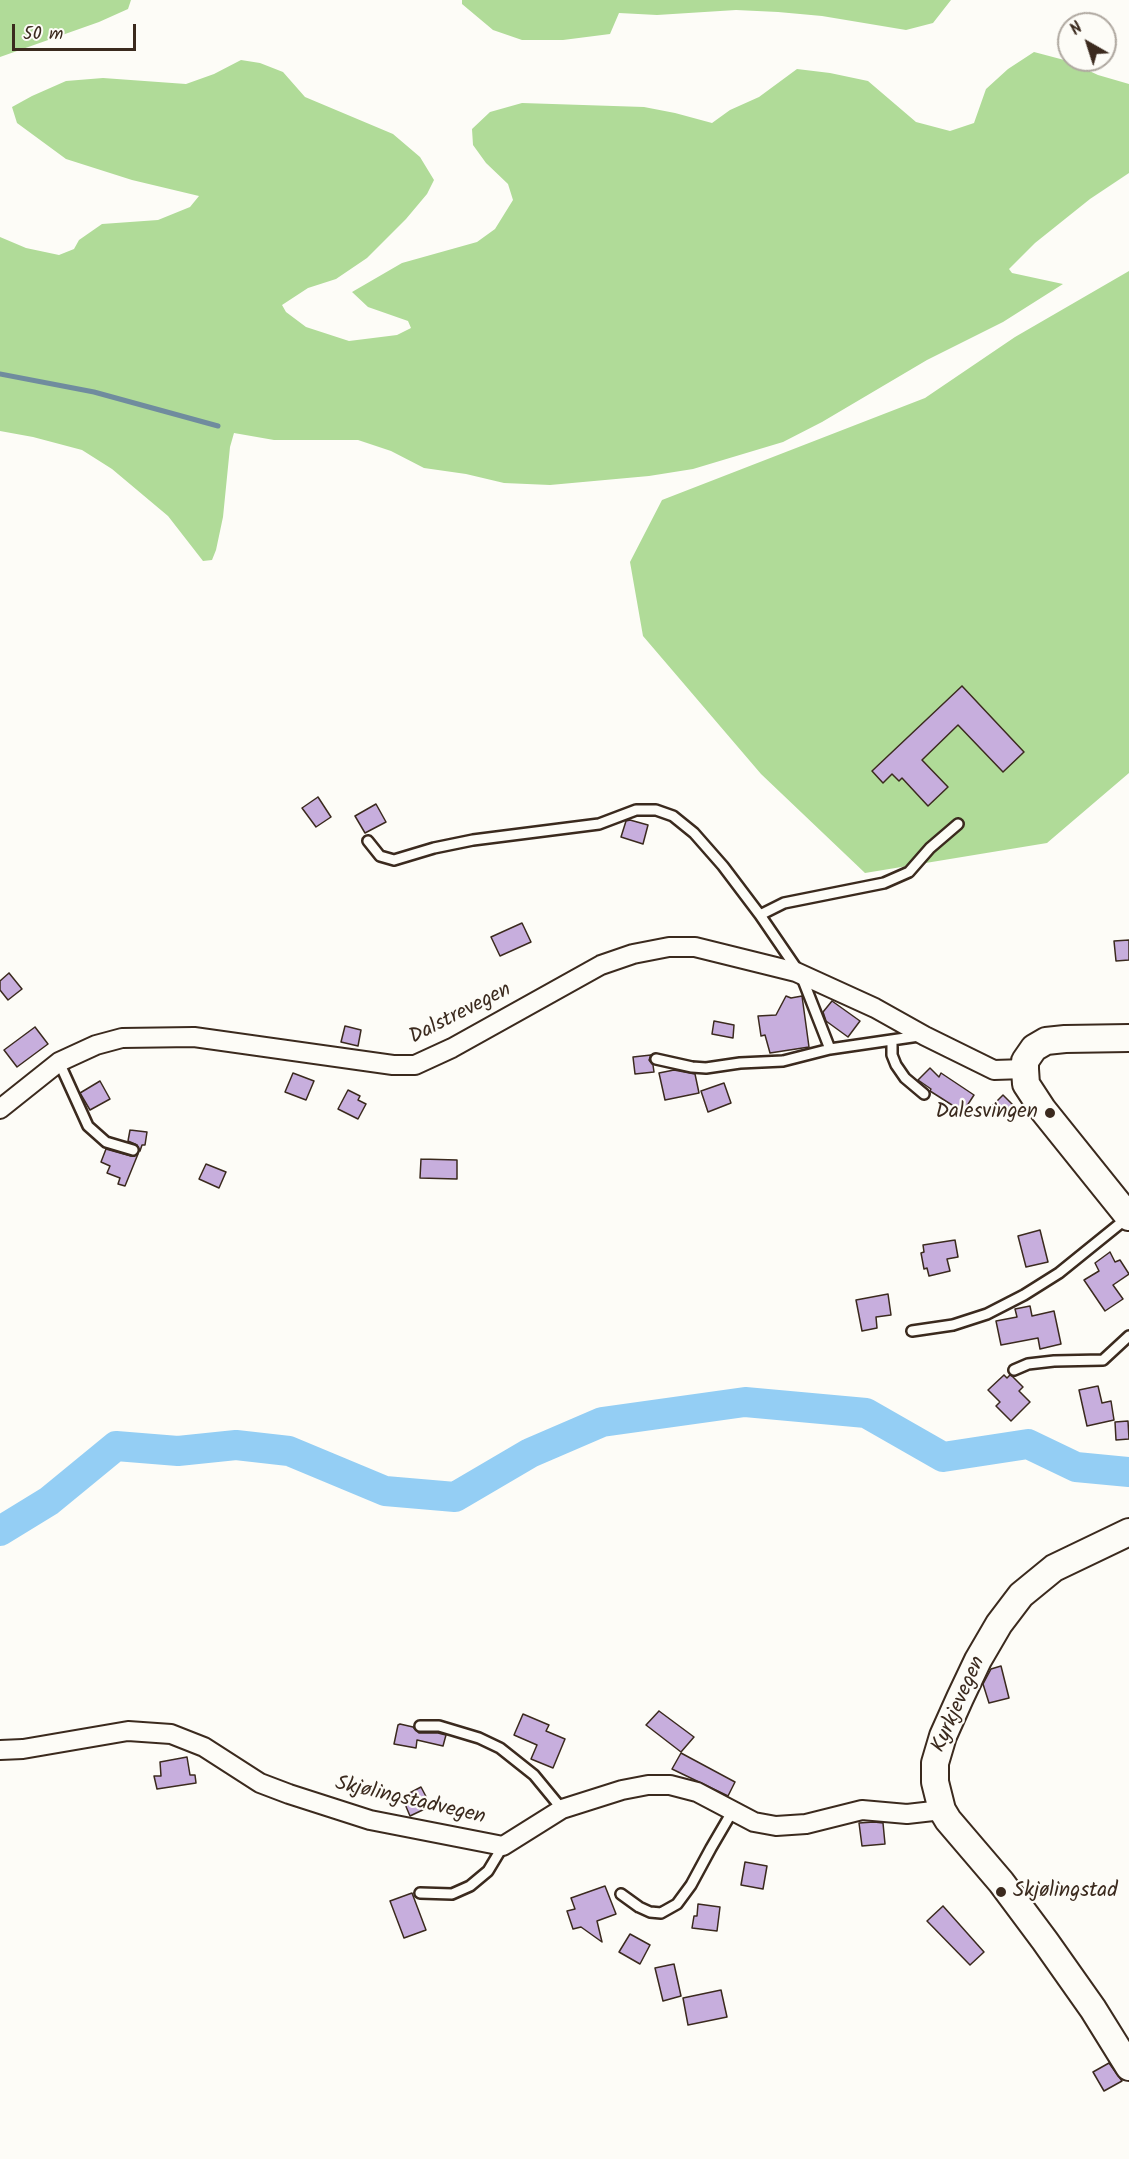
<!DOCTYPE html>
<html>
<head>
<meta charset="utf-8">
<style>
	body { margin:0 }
	#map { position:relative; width:1129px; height:2159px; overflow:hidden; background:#fdfcf7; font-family:Kalam,sans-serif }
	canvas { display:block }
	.north { position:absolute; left:1057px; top:12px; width:60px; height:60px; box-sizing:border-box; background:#fdfcf7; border:2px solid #afa8a0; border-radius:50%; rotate:321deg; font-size:16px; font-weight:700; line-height:24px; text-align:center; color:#3b2a1e }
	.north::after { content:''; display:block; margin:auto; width:21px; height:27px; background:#3b2a1e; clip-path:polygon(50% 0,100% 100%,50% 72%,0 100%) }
	.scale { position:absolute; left:12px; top:24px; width:124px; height:27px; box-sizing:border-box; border:3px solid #3b2a1e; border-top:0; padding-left:8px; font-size:18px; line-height:21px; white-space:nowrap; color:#3b2a1e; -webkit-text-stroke:4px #fdfcf7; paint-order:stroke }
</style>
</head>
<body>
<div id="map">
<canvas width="1129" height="2159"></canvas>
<div class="north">N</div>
<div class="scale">50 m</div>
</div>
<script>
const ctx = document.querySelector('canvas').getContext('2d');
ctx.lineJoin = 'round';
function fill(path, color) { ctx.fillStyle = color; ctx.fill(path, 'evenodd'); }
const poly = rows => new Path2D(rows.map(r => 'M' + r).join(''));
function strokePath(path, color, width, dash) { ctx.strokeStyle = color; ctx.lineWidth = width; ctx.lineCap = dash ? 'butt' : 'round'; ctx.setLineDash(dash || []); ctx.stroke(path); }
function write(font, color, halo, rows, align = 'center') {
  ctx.font = font + ' Kalam,sans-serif'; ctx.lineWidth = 4.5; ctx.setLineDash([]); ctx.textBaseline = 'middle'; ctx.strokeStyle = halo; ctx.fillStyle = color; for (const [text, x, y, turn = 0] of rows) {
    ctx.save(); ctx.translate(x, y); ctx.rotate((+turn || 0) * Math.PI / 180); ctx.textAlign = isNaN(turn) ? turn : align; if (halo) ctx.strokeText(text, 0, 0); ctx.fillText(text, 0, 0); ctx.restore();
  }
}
const green = poly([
	[0,0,131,0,128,9,99,22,0,57],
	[462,0,951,0,933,23,906,30,822,16,778,12,736,10,657,15,619,13,610,34,563,40,522,40,493,30,462,4],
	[1034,52,1068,61,1098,75,1129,84,1129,173,1090,199,1035,243,1009,269,1012,273,1063,284,1003,322,927,360,822,422,783,442,693,469,649,476,550,485,504,483,466,474,424,468,391,451,358,440,274,440,234,433,230,447,223,517,216,550,212,560,203,561,168,516,112,469,82,450,33,437,0,431,0,237,26,248,59,255,74,249,79,240,102,224,158,220,190,207,199,196,132,180,66,159,17,123,12,107,32,96,66,81,103,78,186,84,214,74,241,60,260,63,283,72,305,97,393,134,420,157,434,180,427,194,406,219,367,258,336,279,308,288,282,305,286,312,306,327,349,341,397,335,411,328,408,321,368,307,352,292,402,263,477,242,495,229,513,200,508,184,486,163,473,145,472,129,490,112,522,103,644,107,675,113,712,123,730,110,759,97,797,69,830,73,868,81,916,122,950,131,974,123,986,89,1008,69],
	[1129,271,1129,773,1047,843,865,873,761,774,643,636,630,562,662,500,925,398,1015,337]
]);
const stream = poly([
	[0,374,94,392,218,426]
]);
const river = poly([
	[0,1531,49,1501,116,1446,178,1451,236,1445,289,1451,385,1491,455,1497,530,1453,602,1422,745,1402,866,1413,943,1457,1028,1444,1076,1467,1129,1472]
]);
const building = poly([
	[962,686,1024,752,1003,772,958,725,922,760,948,787,928,806,902,778,899,781,892,774,883,783,872,771,962,686],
	[318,797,331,817,316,827,302,808,318,797],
	[376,804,386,822,365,833,355,816,376,804],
	[630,820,648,825,643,844,621,837,626,821,630,820],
	[522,923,531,942,500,956,491,937,522,923],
	[1129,940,1129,960,1116,961,1114,941,1129,940],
	[9,973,22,989,8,1000,0,990,0,981,9,973],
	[786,996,791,998,802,996,809,1047,770,1053,765,1035,761,1036,758,1016,776,1015,786,996],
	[832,1001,860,1021,848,1037,826,1021,823,1012,832,1001],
	[714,1021,734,1025,733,1038,712,1034,714,1021],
	[345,1026,361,1030,358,1046,341,1042,345,1026],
	[35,1027,48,1044,17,1067,4,1050,35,1027],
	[651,1055,649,1060,653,1065,654,1072,635,1074,633,1057,651,1055],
	[930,1068,939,1077,941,1073,974,1095,963,1112,930,1091,931,1089,918,1080,930,1068],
	[674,1070,695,1074,699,1093,665,1100,659,1073,674,1070],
	[293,1073,314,1081,306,1100,285,1092,293,1073],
	[100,1081,110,1099,90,1110,80,1093,100,1081],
	[724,1083,731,1103,708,1112,701,1091,724,1083],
	[348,1090,360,1096,358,1100,366,1104,358,1119,338,1109,348,1090],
	[1003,1095,1013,1105,1003,1115,993,1105,1003,1095],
	[130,1130,147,1132,145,1145,142,1145,140,1151,137,1145,128,1141,130,1130],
	[106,1149,131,1156,138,1154,125,1186,118,1184,120,1178,107,1173,110,1166,101,1162,106,1149],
	[421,1159,457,1160,457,1179,420,1178,421,1159],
	[206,1164,226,1172,219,1188,199,1179,206,1164],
	[1040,1230,1048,1262,1026,1267,1018,1236,1040,1230],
	[955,1240,958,1257,947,1259,950,1271,929,1276,927,1268,924,1269,921,1253,924,1252,923,1245,955,1240],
	[1110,1252,1115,1262,1120,1260,1129,1274,1113,1285,1123,1299,1105,1311,1084,1280,1099,1271,1095,1263,1110,1252],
	[888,1294,891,1315,876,1317,877,1328,862,1331,856,1300,888,1294],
	[1030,1306,1032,1316,1054,1311,1061,1344,1040,1349,1038,1338,1001,1345,996,1321,1017,1317,1015,1309,1030,1306],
	[1004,1375,1007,1378,1010,1375,1012,1376,1023,1387,1019,1391,1030,1402,1011,1421,996,1406,1000,1402,988,1390,1004,1375],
	[1098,1386,1102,1403,1111,1401,1114,1420,1087,1426,1079,1390,1098,1386],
	[1128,1421,1129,1439,1116,1440,1115,1422,1128,1421],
	[1001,1666,1009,1698,989,1703,983,1684,991,1669,1001,1666],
	[659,1711,694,1737,681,1752,646,1725,659,1711],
	[523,1714,549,1725,546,1731,565,1739,553,1768,531,1759,537,1745,514,1735,523,1714],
	[400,1724,413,1727,419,1733,438,1733,446,1735,443,1746,417,1740,416,1748,394,1744,398,1725,400,1724],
	[681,1753,735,1782,728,1796,672,1769,681,1753],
	[187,1757,190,1775,195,1775,196,1783,157,1789,154,1776,161,1776,160,1762,187,1757],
	[421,1787,431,1806,410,1816,402,1797,421,1787],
	[874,1822,883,1823,885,1844,862,1846,859,1823,874,1822],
	[745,1862,767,1866,763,1889,741,1885,745,1862],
	[605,1886,616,1914,597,1921,602,1942,581,1927,573,1929,567,1911,575,1909,571,1898,605,1886],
	[412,1893,426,1930,404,1938,390,1901,412,1893],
	[698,1904,720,1907,717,1931,692,1928,694,1916,697,1916,698,1904],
	[943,1906,984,1952,970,1965,927,1921,943,1906],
	[630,1934,650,1945,640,1964,619,1952,630,1934],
	[674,1964,681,1996,663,2001,655,1968,674,1964],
	[721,1990,727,2017,688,2025,683,1998,721,1990],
	[1109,2063,1122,2081,1104,2091,1093,2072,1109,2063]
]);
const service = poly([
	[368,841,380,856,394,860,434,848,473,840,599,824,636,810,656,810,673,816,694,833,723,866,760,915,801,975,830,1049],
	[760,915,784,903,884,883,909,872,930,848,958,824],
	[892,1040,892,1055,896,1065,905,1078,924,1094],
	[656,1059,692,1067,706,1068,740,1063,783,1061,830,1049,919,1036],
	[59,1062,88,1126,106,1142,133,1150],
	[912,1331,953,1325,987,1314,1024,1295,1059,1273,1127,1218],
	[1014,1370,1028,1364,1054,1361,1103,1360,1129,1336],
	[420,1726,439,1726,479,1738,500,1748,534,1775,562,1809],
	[420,1893,452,1894,470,1886,488,1871,503,1846],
	[621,1894,639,1907,650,1912,661,1913,677,1904,691,1885,711,1848,732,1812]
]);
const minor = poly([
	[0,1109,59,1062,96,1045,122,1038,194,1037,393,1065,415,1065,452,1048,601,965,633,954,669,947,695,947,796,972,875,1008,925,1036,994,1070,1025,1069],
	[0,1750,23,1749,128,1731,171,1734,204,1747,260,1783,289,1794,370,1820,503,1846,562,1809,622,1790,648,1785,670,1785,697,1792,754,1822,776,1826,806,1824,862,1810,907,1814,942,1810]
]);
const secondary = poly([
	[1129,1038,1065,1039,1046,1041,1034,1048,1025,1061,1025,1069,1026,1084,1043,1110,1129,1217],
	[1129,1532,1054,1568,1021,1595,999,1624,978,1660,960,1698,943,1736,935,1763,935,1782,942,1810,948,1820,1001,1882,1045,1941,1093,2009,1129,2067]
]);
const markers = [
	[1050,1113,6,"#3b2a1e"],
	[1001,1892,6,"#3b2a1e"]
];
const streetNames = [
	["Dalstrevegen",461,1015,-27],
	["Kyrkjevegen",960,1705,-66],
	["Skjølingstadvegen",410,1802,13]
];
const poiNames = [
	["Dalesvingen",1038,1113],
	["Skjølingstad",1013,1892,"left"]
];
fill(green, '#b0db98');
strokePath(stream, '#708c9e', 5);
strokePath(river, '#94cef4', 30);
fill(building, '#c7aedd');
strokePath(building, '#3b2a1e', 1.5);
strokePath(service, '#3b2a1e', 14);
strokePath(minor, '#3b2a1e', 22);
strokePath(secondary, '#3b2a1e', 30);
strokePath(service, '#fdfcf7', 9);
strokePath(minor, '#fdfcf7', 18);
strokePath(secondary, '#fdfcf7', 26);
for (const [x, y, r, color] of markers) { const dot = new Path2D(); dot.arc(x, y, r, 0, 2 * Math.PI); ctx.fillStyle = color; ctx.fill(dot); strokePath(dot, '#fdfcf7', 2); }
write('21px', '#3b2a1e', '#fdfcf7', streetNames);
write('21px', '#3b2a1e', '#fdfcf7', poiNames, 'right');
</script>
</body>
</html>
